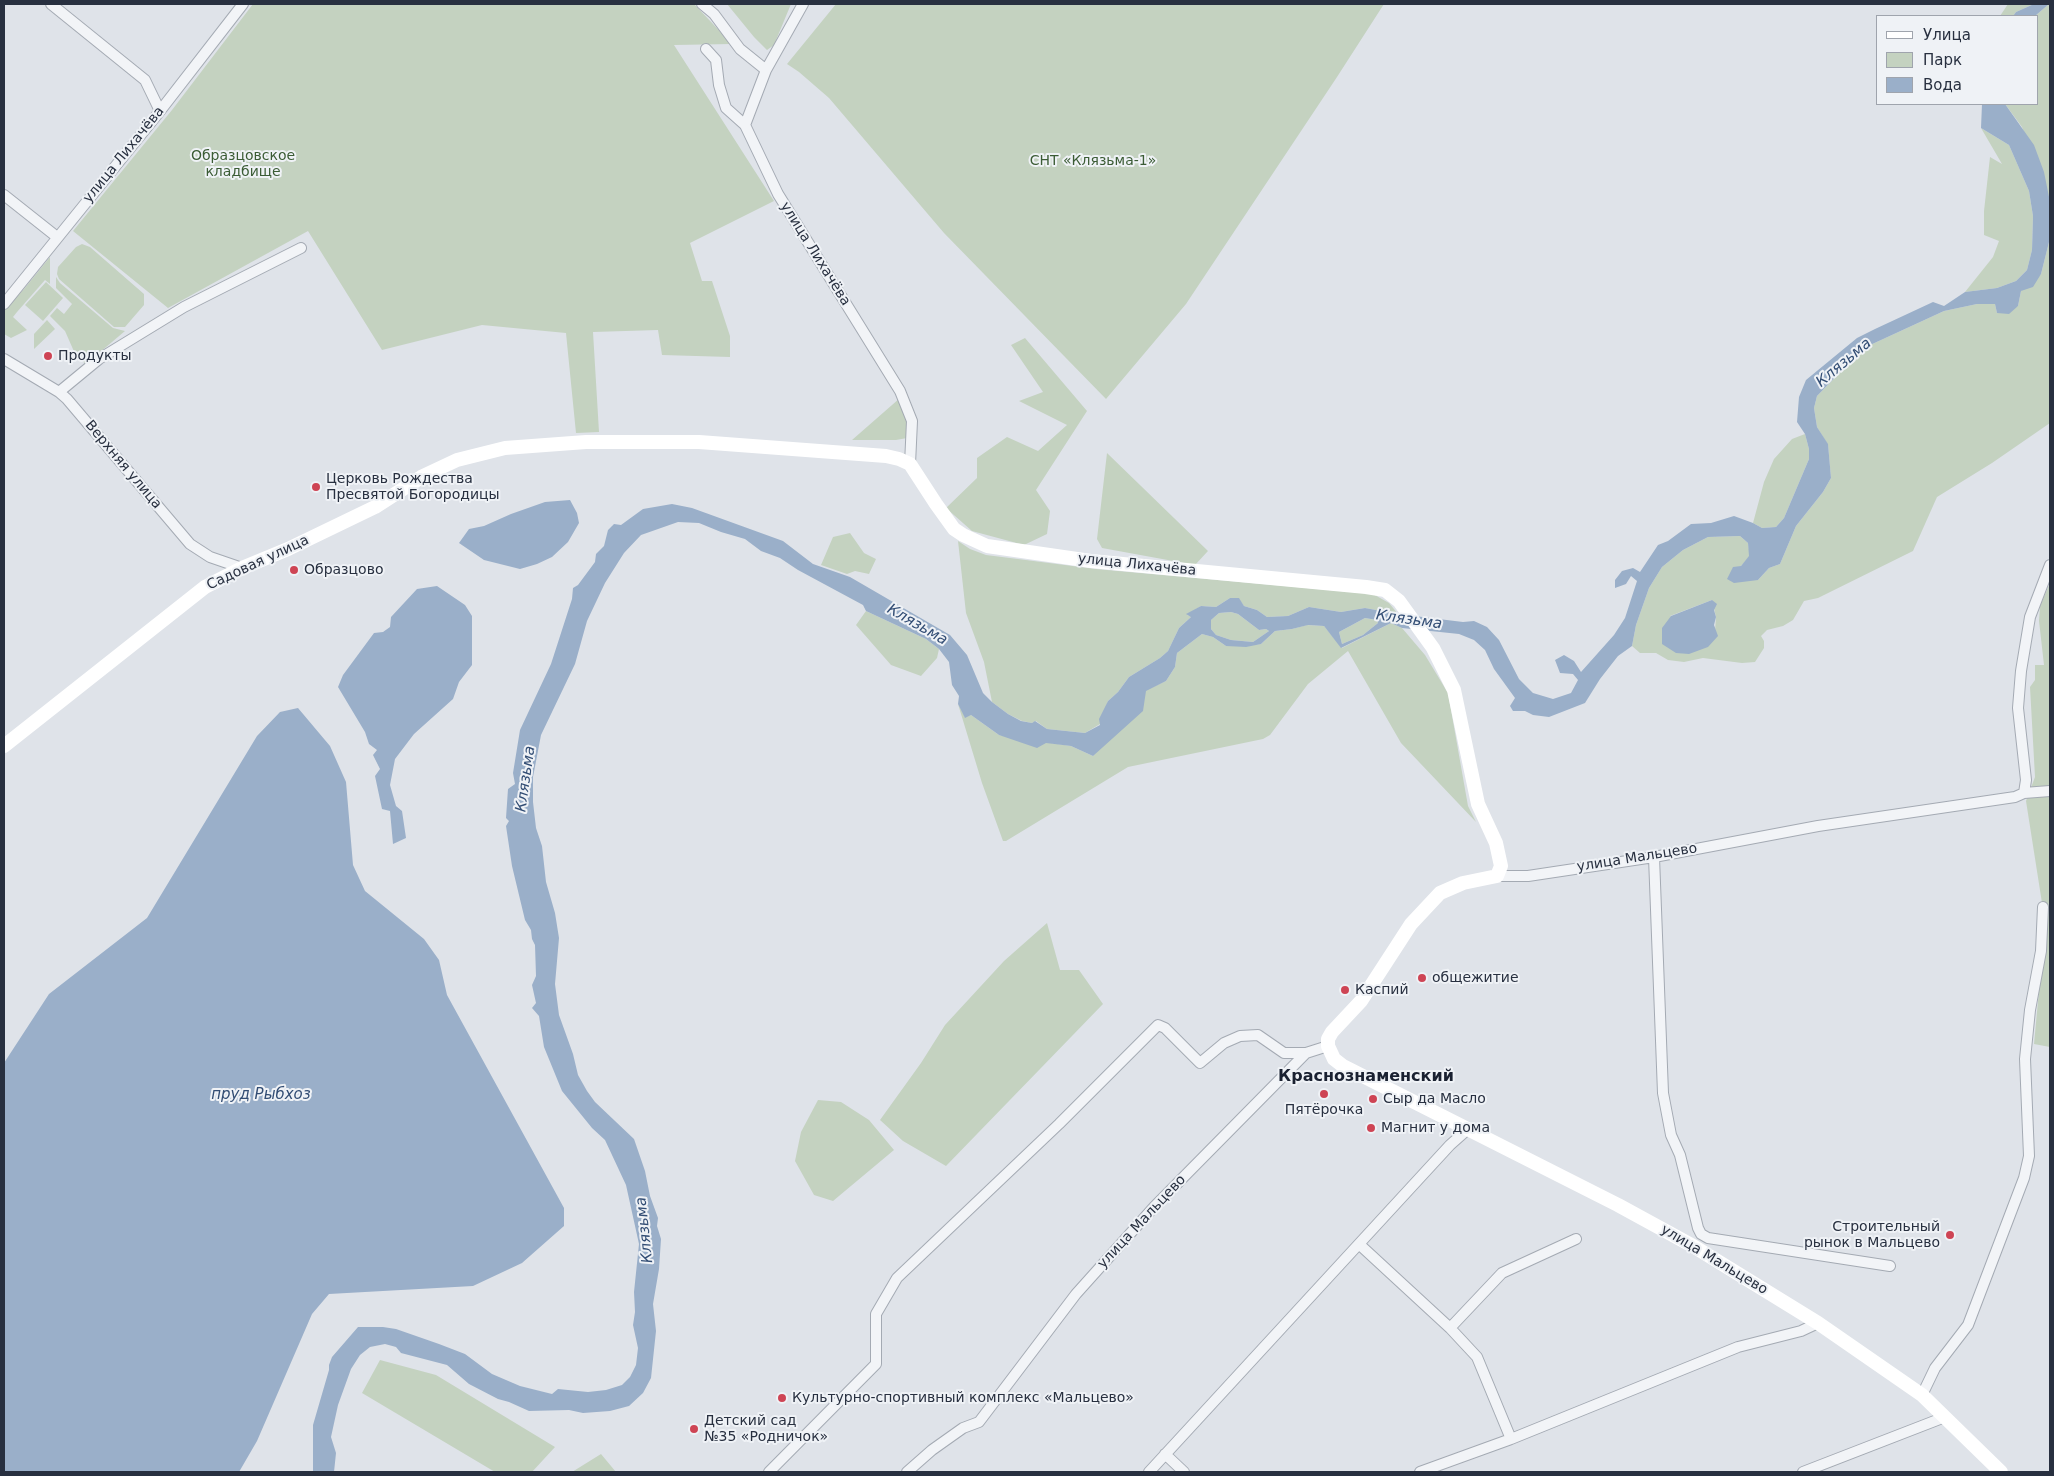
<!DOCTYPE html>
<html>
<head>
<meta charset="utf-8">
<style>
	body { margin:0 }
	#map { position:relative; width:2054px; height:1476px; overflow:hidden; background:#dfe3e9; font-family:"DejaVu Sans",sans-serif }
	canvas { display:block }
	.frame { position:absolute; inset:0; border:5px solid #283040; pointer-events:none }
	.legend { position:absolute; left:1876px; top:15px; width:162px; height:90px; box-sizing:border-box; background:#eff2f6; border:1px solid #9fa4ad; margin:0; padding:6px 9px; list-style:none; font-size:15px; color:#283040 }
	.legend li { display:flex; align-items:center; gap:10px; height:25px }
	.legend b { width:25px; border:1px solid #9fa4ad }
</style>
</head>
<body>
<div id="map">
<canvas width="2054" height="1476"></canvas>
<div class="frame"></div>
<ul class="legend">
<li><b style="height:6px;background:#fff"></b>Улица</li>
<li><b style="height:14px;background:#c4d2c0"></b>Парк</li>
<li><b style="height:14px;background:#9aafc9"></b>Вода</li>
</ul>
</div>
<script>
const ctx = document.querySelector('canvas').getContext('2d');
ctx.lineJoin = 'round';
function fill(path, color) { ctx.fillStyle = color; ctx.fill(path, 'evenodd'); }
const poly = rows => new Path2D(rows.map(r => 'M' + r).join(''));
function strokePath(path, color, width, dash) { ctx.strokeStyle = color; ctx.lineWidth = width; ctx.lineCap = dash ? 'butt' : 'round'; ctx.setLineDash(dash || []); ctx.stroke(path); }
function write(font, color, halo, rows, align = 'center') {
  ctx.font = font + ' "DejaVu Sans",sans-serif'; ctx.lineWidth = 4; ctx.setLineDash([]); ctx.textBaseline = 'middle'; ctx.strokeStyle = halo; ctx.fillStyle = color; for (const [text, x, y, turn = 0] of rows) {
    ctx.save(); ctx.translate(x, y); ctx.rotate((+turn || 0) * Math.PI / 180); ctx.textAlign = isNaN(turn) ? turn : align; if (halo) ctx.strokeText(text, 0, 0); ctx.fillText(text, 0, 0); ctx.restore();
  }
}
const green = poly([
	[253,4,694,4,732,44,674,45,774,201,690,243,702,281,712,281,730,336,730,357,662,355,658,330,593,332,599,432,576,433,566,333,482,325,382,350,308,231,168,308,73,231,172,110],
	[727,4,791,4,774,45,767,50,754,37],
	[836,4,1384,4,1337,77,1186,304,1106,399,944,233,829,98,799,72,787,64],
	[2008,4,2034,4,2016,12,2013,16,2000,16],
	[2049,4,2050,4,2050,423,1992,463,1937,497,1913,551,1818,598,1804,601,1793,620,1783,626,1767,630,1761,636,1764,641,1764,648,1755,662,1742,663,1703,658,1684,662,1668,660,1656,653,1640,653,1632,646,1636,625,1649,588,1662,567,1683,550,1708,537,1740,536,1748,543,1750,556,1741,566,1758,580,1769,568,1780,564,1796,526,1823,492,1831,478,1828,445,1817,427,1814,408,1817,396,1858,354,1868,346,1944,311,1977,304,1995,304,1997,313,2018,306,2021,291,2041,274,2050,238,2050,202,2022,127,2005,104,2038,104,2038,16,2035,16],
	[1712,600,1716,617,1715,631,1670,616],
	[1981,128,2009,145,2029,191,2033,216,2032,250,2027,270,2016,281,1997,288,1965,292,1993,257,1999,241,1984,235,1984,211,1990,157,2002,164],
	[82,244,90,247,144,294,144,305,125,327,114,327,59,279,57,274,58,267,76,247],
	[50,257,50,284,45,280,17,312,13,317,27,330,11,338,4,334,4,310,24,289],
	[56,277,60,283,113,328,125,331,86,364,76,356,65,331,50,316,57,308,64,314,72,304,56,288],
	[46,282,63,298,43,321,25,305],
	[47,320,55,329,34,349,34,334],
	[1025,338,1087,411,1036,490,1050,511,1047,534,1024,545,972,531,946,508,977,478,977,458,1007,437,1038,451,1067,425,1019,401,1043,392,1011,345],
	[900,398,909,425,907,438,896,440,852,440],
	[1805,434,1809,449,1809,459,1784,518,1776,527,1762,528,1753,523,1764,482,1774,459,1792,439],
	[1107,453,1208,551,1195,565,1102,548,1097,539],
	[850,533,864,553,876,559,869,574,855,571,847,574,821,565,833,537],
	[958,541,970,549,986,555,1018,559,1096,569,1373,594,1389,603,1398,614,1365,608,1341,612,1309,607,1288,616,1267,617,1257,610,1244,606,1238,598,1230,598,1216,607,1201,606,1187,615,1192,616,1179,628,1168,651,1160,658,1129,677,1118,692,1108,701,1100,724,1085,733,1047,729,1036,721,1032,723,1022,721,1008,714,992,702,984,662,966,613],
	[2050,583,2050,1047,2034,1044,2047,905,2042,903,2026,801,2035,777,2030,687,2035,680,2035,665,2044,665,2039,621,2040,606],
	[866,611,926,639,939,649,937,658,921,676,891,665,856,625],
	[1231,612,1238,614,1259,630,1266,629,1269,631,1253,642,1231,640,1216,635,1211,629,1211,620,1219,613],
	[1365,618,1377,620,1378,623,1363,635,1342,644,1339,632],
	[1391,623,1402,628,1425,655,1448,693,1468,806,1476,822,1401,743,1348,651,1308,684,1270,735,1263,739,1128,767,1006,841,1003,841,982,783,958,704,965,717,971,715,999,735,1071,746,1093,756,1146,690,1166,681,1175,667,1177,653,1202,634,1213,637,1226,646,1261,644,1275,631,1292,629,1307,625,1324,626,1342,648],
	[1047,923,1060,970,1079,970,1103,1004,946,1166,903,1141,880,1120,921,1063,945,1025,1004,961],
	[818,1100,841,1102,869,1120,894,1150,833,1201,814,1195,795,1161,801,1132],
	[380,1360,436,1375,555,1447,532,1472,495,1472,362,1393],
	[601,1454,616,1472,572,1472]
]);
const water = poly([
	[2034,4,2049,4,2035,16,2013,16,2016,12],
	[1982,104,2005,104,2034,145,2044,172,2050,202,2050,238,2041,274,2033,287,2021,291,2018,306,2009,314,1997,313,1995,304,1977,304,1944,311,1868,346,1858,354,1817,396,1814,408,1817,427,1828,444,1831,478,1823,492,1796,526,1780,564,1769,568,1758,580,1734,583,1727,579,1733,567,1741,566,1749,556,1748,543,1740,536,1708,537,1683,550,1662,567,1649,588,1636,625,1632,646,1618,656,1600,679,1585,703,1549,717,1533,715,1525,711,1513,711,1510,706,1515,698,1494,669,1485,650,1474,640,1459,634,1402,628,1391,623,1341,648,1324,626,1308,625,1292,629,1275,631,1261,644,1246,647,1226,646,1213,637,1202,634,1177,653,1175,667,1166,681,1146,691,1143,711,1093,756,1071,746,1046,743,1037,748,999,735,971,715,965,718,958,704,959,696,952,685,949,662,939,649,926,639,866,611,863,605,798,570,780,558,761,551,745,539,721,532,699,523,678,522,641,535,624,553,605,583,587,621,575,664,541,735,533,777,533,802,536,828,542,846,546,882,555,913,559,938,555,984,559,1015,573,1054,578,1075,587,1091,595,1102,634,1139,645,1171,650,1196,658,1218,657,1226,661,1239,659,1269,653,1304,656,1331,651,1378,643,1393,629,1406,610,1411,583,1413,569,1410,529,1411,509,1402,498,1399,469,1384,447,1365,401,1353,396,1347,385,1344,370,1347,360,1355,351,1369,338,1405,331,1437,336,1453,334,1472,313,1472,313,1425,329,1370,329,1365,332,1357,358,1327,383,1327,396,1329,439,1344,465,1354,492,1374,520,1386,552,1394,558,1389,588,1392,606,1390,622,1385,630,1377,636,1365,638,1348,633,1325,635,1312,634,1292,639,1244,626,1185,605,1140,592,1128,562,1091,544,1047,539,1016,532,1008,536,1003,532,985,536,976,535,945,532,939,531,930,525,920,512,866,506,826,509,821,506,818,508,789,515,784,513,773,520,730,551,664,572,599,573,588,578,585,595,562,596,554,604,546,608,530,614,524,621,525,643,509,672,504,692,508,783,541,813,564,850,577,950,635,967,655,983,693,992,702,1008,714,1021,721,1032,723,1035,721,1047,729,1085,733,1100,725,1099,719,1108,701,1118,692,1129,677,1160,658,1168,651,1179,628,1191,617,1186,614,1201,606,1216,607,1230,598,1239,598,1244,606,1257,610,1267,617,1288,616,1309,607,1341,612,1365,608,1398,614,1463,622,1474,621,1487,627,1499,640,1519,679,1533,693,1553,699,1571,693,1578,680,1573,674,1560,673,1555,660,1564,655,1574,661,1581,672,1614,635,1625,618,1637,581,1631,576,1626,584,1615,588,1615,580,1622,571,1633,568,1640,572,1658,545,1668,541,1691,524,1711,523,1734,516,1753,523,1762,528,1776,527,1784,518,1809,459,1809,449,1805,434,1797,422,1799,397,1806,380,1857,338,1875,329,1933,302,1944,306,1965,292,1997,288,2016,281,2027,270,2032,250,2033,216,2029,191,2009,145,1981,128],
	[1231,612,1238,614,1259,630,1266,629,1269,631,1253,642,1231,640,1216,635,1211,629,1211,620,1219,613],
	[1365,618,1377,620,1378,623,1363,635,1342,644,1339,632],
	[570,500,577,513,579,523,568,542,552,557,537,564,520,569,484,560,459,543,469,529,484,526,511,514,545,502],
	[437,586,465,605,472,616,472,665,459,682,453,699,414,734,395,759,390,785,396,806,402,811,406,838,393,844,390,811,382,809,375,776,380,769,373,755,377,750,369,744,365,732,338,687,343,675,374,633,383,632,390,627,391,617,417,589],
	[1712,600,1717,604,1714,610,1716,617,1714,625,1718,636,1708,647,1689,654,1676,653,1662,644,1662,628,1671,616],
	[298,708,330,746,346,782,353,865,365,891,424,939,439,960,447,995,564,1208,564,1226,522,1263,473,1286,329,1294,312,1314,257,1441,239,1472,4,1472,4,1063,49,994,147,918,257,736,280,712]
]);
const street = poly([
	[51,4,145,80,160,111],
	[702,4,714,14,740,49,766,70],
	[706,49,716,60,719,85,726,108,745,125,778,194,900,391,912,421,910,464],
	[745,125,766,70,803,4],
	[4,195,57,237],
	[4,304,160,111,243,4],
	[4,359,59,392,67,399,190,544,210,557,242,568],
	[59,392,99,359,184,307,301,248],
	[2024,793,2026,780,2018,708,2021,671,2030,617,2050,565],
	[1654,857,1663,1093,1671,1135,1680,1155,1698,1228,1701,1234,1708,1238,1890,1266],
	[1497,876,1528,876,1654,857,1818,826,2015,797,2024,793,2050,791],
	[1360,1245,1450,1328,1477,1357,1511,1439],
	[1450,1328,1502,1273,1576,1239],
	[1922,1395,1935,1368,1968,1325,2024,1178,2029,1156,2025,1059,2030,1010,2041,951,2043,907],
	[1165,1454,1184,1472],
	[769,1472,876,1364,876,1314,897,1278,1059,1124,1158,1025,1165,1028,1200,1063,1224,1043,1240,1036,1258,1035,1284,1053,1306,1053],
	[907,1472,932,1450,963,1428,979,1422,1076,1294,1154,1207,1306,1053,1328,1046],
	[1149,1472,1450,1145,1468,1129],
	[1420,1472,1511,1439,1738,1347,1801,1331,1818,1323],
	[1803,1472,1945,1417]
]);
const secondary = poly([
	[4,746,205,587,242,568,288,549,375,507,423,476,457,460,505,448,586,442,699,442,886,456,899,459,910,464,936,504,954,529,963,535,987,546,1091,561,1366,587,1385,590,1399,601,1433,648,1454,690,1478,804,1496,843,1501,866,1497,876,1463,883,1440,893,1411,924,1361,1001,1332,1032,1328,1039,1328,1046,1334,1059,1343,1066,1618,1205,1693,1246,1818,1323,1922,1395,2001,1472]
]);
const markers = [
	[48,356,5,"#ce4454"],
	[316,487,5,"#ce4454"],
	[294,570,5,"#ce4454"],
	[1422,978,5,"#ce4454"],
	[1345,990,5,"#ce4454"],
	[1324,1094,5,"#ce4454"],
	[1373,1099,5,"#ce4454"],
	[1371,1128,5,"#ce4454"],
	[1950,1235,5,"#ce4454"],
	[782,1398,5,"#ce4454"],
	[694,1429,5,"#ce4454"]
];
const streetNames = [
	["улица Лихачёва",124,155,-51],
	["улица Лихачёва",815,254,58],
	["Верхняя улица",123,465,50],
	["Садовая улица",258,563,-25],
	["улица Лихачёва",1137,565,6],
	["улица Мальцево",1637,858,-9],
	["улица Мальцево",1142,1222,-47],
	["улица Мальцево",1714,1260,31]
];
const parkNames = [
	["Образцовское",243,156],
	["кладбище",243,172],
	["СНТ «Клязьма-1»",1093,161]
];
const poiNames = [
	["Продукты",58,356],
	["Церковь Рождества",326,479],
	["Пресвятой Богородицы",326,495],
	["Образцово",304,570],
	["общежитие",1432,978],
	["Каспий",1355,990],
	["Сыр да Масло",1383,1099],
	["Пятёрочка",1324,1110,"center"],
	["Магнит у дома",1381,1128],
	["Строительный",1940,1227,"right"],
	["рынок в Мальцево",1940,1243,"right"],
	["Культурно-спортивный комплекс «Мальцево»",792,1398],
	["Детский сад",704,1421],
	["№35 «Родничок»",704,1437]
];
const waterNames = [
	["Клязьма",1844,363,-40],
	["Клязьма",1409,620,8],
	["Клязьма",917,625,30],
	["Клязьма",526,779,-82],
	["пруд Рыбхоз",261,1095],
	["Клязьма",645,1230,-96]
];
const quarterNames = [
	["Краснознаменский",1366,1077]
];
fill(green, '#c4d2c0');
fill(water, '#9aafc9');
strokePath(street, '#a4aab3', 12);
strokePath(street, '#f2f4f7', 10);
strokePath(secondary, '#fff', 14);
for (const [x, y, r, color] of markers) { const dot = new Path2D(); dot.arc(x, y, r, 0, 2 * Math.PI); ctx.fillStyle = color; ctx.fill(dot); strokePath(dot, '#eff2f6', 2); }
write('14px', '#283040', '#eff2f6', streetNames);
write('14px', '#3b5c35', '#eff2f6', parkNames);
write('14px', '#283040', '#eff2f6', poiNames, 'left');
write('italic 15px', '#324d74', '#eff2f6', waterNames);
write('bold 16px', '#1a2131', '#eff2f6', quarterNames);
</script>
</body>
</html>
